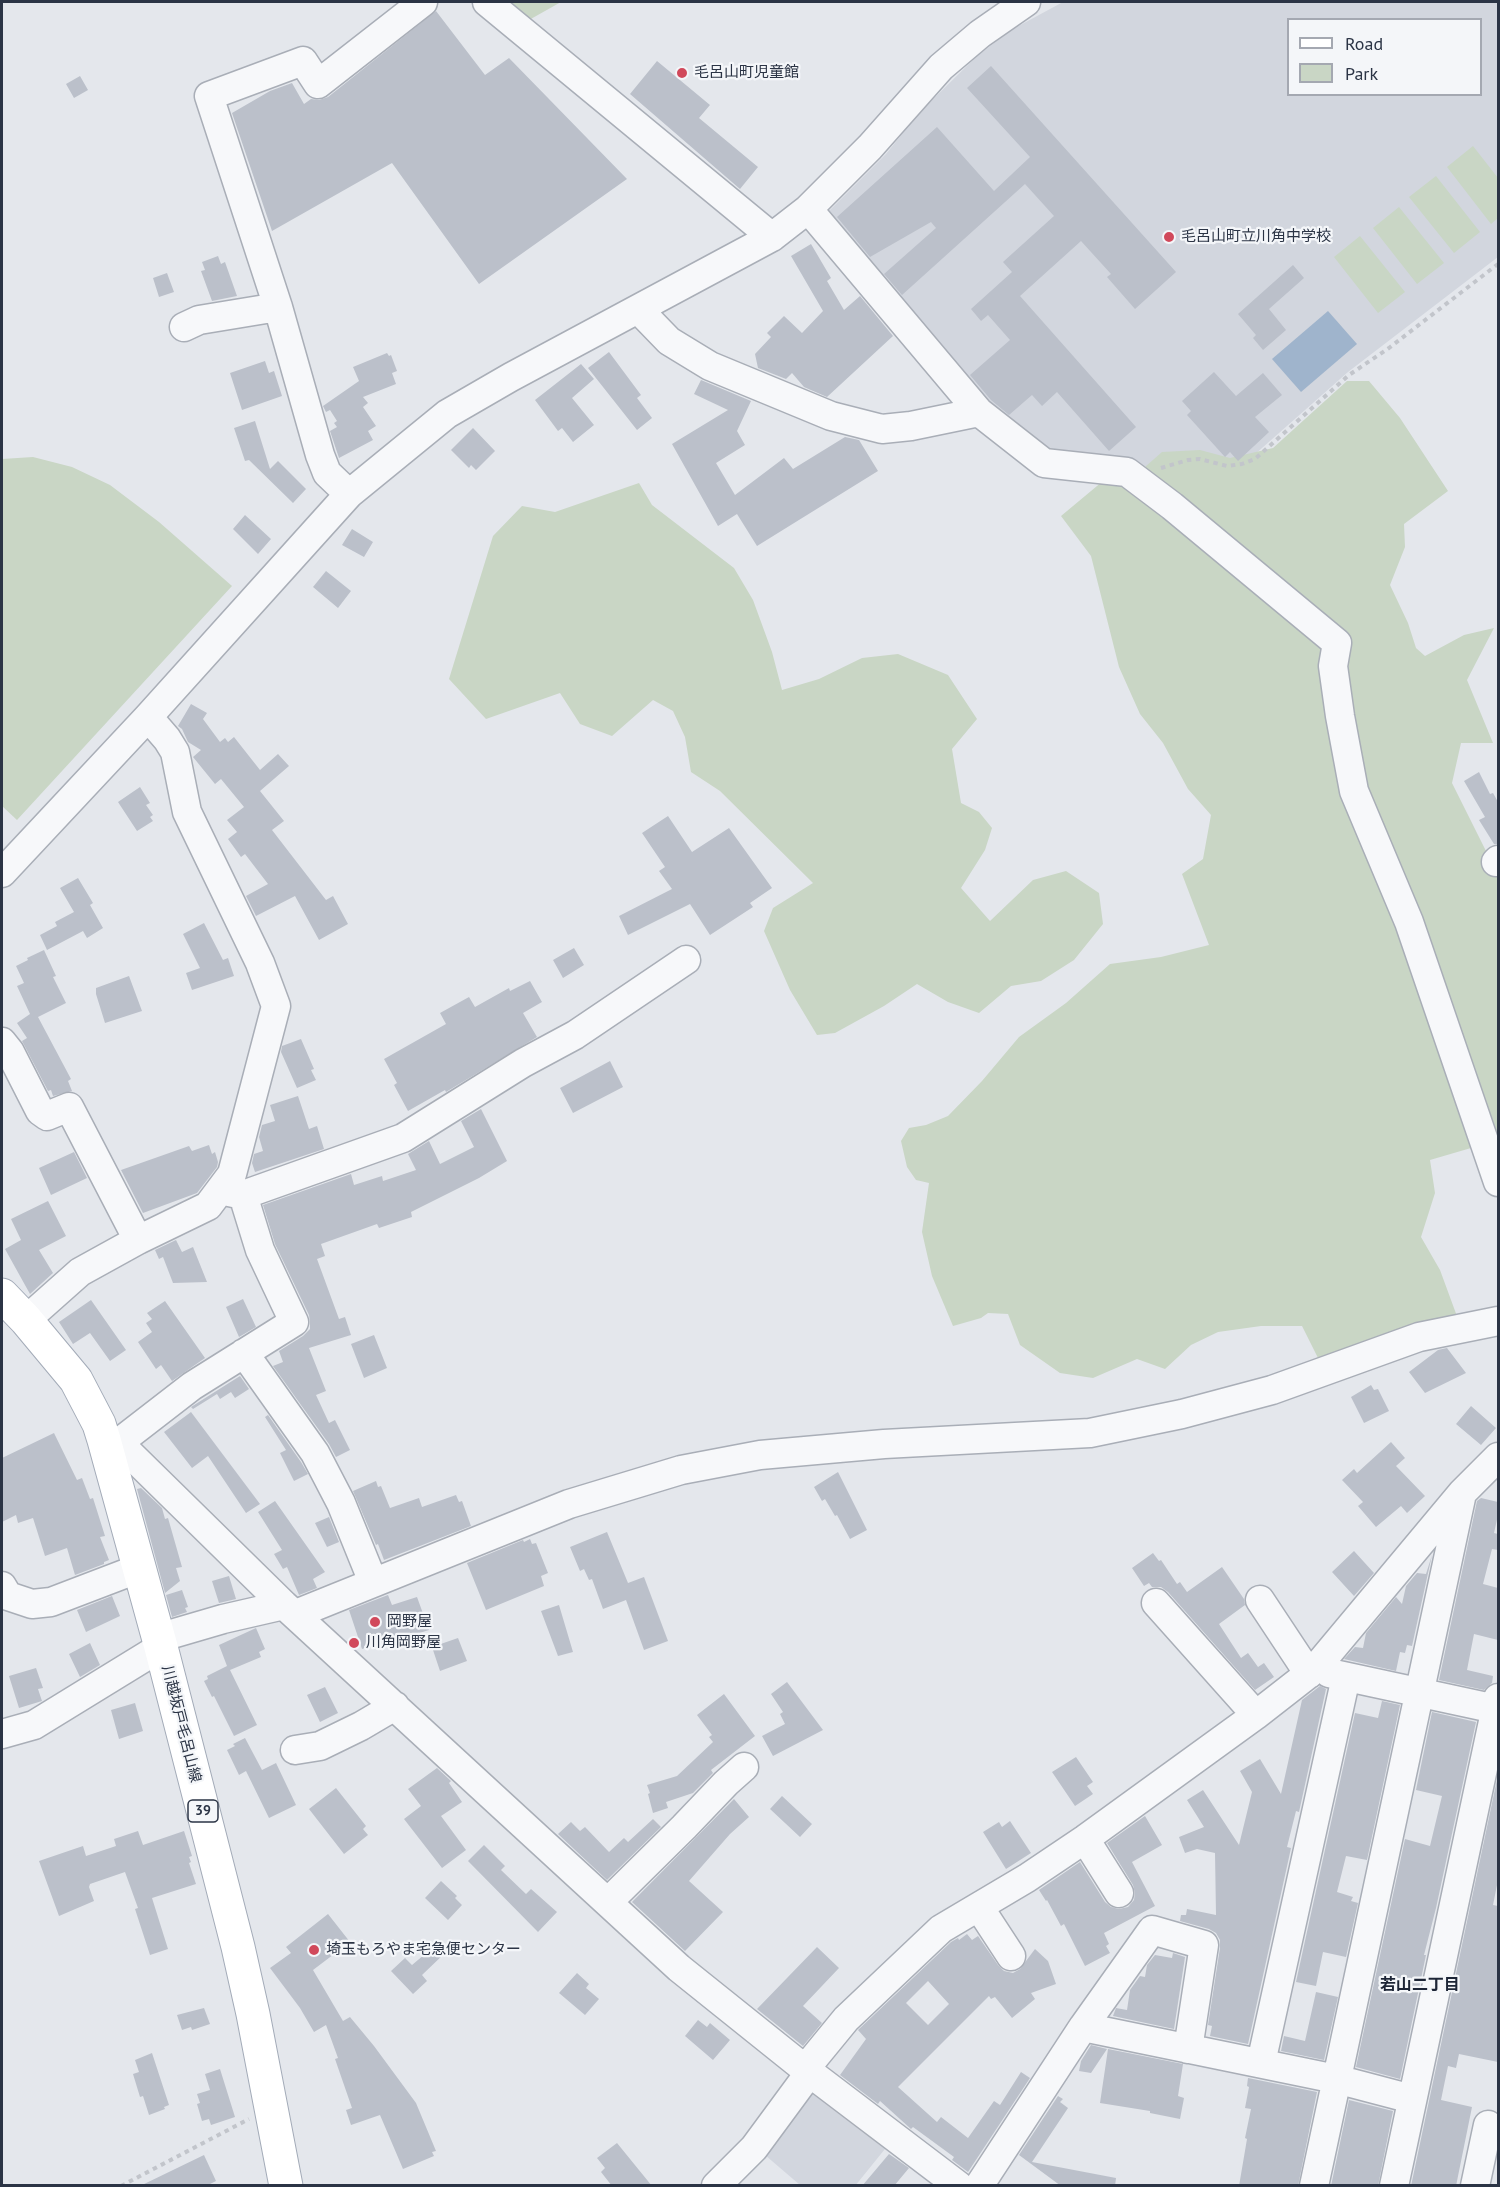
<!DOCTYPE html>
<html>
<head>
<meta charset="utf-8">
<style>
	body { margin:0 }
	#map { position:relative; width:1500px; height:2187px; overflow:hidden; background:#e4e7ec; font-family:"PT Sans",sans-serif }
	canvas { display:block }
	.frame { position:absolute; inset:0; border:3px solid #2b3445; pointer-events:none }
	.legend { position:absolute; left:1287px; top:18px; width:195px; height:78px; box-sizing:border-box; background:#f4f6f9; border:2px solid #a4a8b1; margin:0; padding:8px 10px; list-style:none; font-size:18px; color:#2b3445 }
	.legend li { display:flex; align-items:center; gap:12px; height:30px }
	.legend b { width:30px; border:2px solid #a4a8b1 }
</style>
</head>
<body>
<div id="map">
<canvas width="1500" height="2187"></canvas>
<div class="frame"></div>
<ul class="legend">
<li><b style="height:8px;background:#fff"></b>Road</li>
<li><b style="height:16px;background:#c9d6c5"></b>Park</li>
</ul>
</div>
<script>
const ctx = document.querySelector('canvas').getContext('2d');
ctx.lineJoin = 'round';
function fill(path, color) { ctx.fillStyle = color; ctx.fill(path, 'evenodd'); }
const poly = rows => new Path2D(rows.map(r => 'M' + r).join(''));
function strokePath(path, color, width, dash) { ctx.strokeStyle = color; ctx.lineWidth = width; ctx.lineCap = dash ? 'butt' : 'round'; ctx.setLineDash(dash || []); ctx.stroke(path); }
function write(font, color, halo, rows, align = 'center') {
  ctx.font = font + ' "PT Sans","Noto Sans JP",sans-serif'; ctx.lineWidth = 4.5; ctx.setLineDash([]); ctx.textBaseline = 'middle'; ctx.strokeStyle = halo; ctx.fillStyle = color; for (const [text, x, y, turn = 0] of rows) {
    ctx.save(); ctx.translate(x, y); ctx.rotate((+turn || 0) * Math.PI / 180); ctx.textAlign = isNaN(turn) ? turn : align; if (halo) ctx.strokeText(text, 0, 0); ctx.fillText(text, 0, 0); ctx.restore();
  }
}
const built = poly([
	[1063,2,1498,2,1498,257,1348,372,1253,456,1242,461,1193,455,1135,469,1053,458,980,405,823,217,886,154,919,113,978,55,1013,29],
	[1288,20,1480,20,1480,94,1288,94],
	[806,2085,889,2144,855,2186,800,2185,758,2149]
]);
const green = poly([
	[506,2,561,2,529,20],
	[1473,146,1498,178,1498,218,1491,224,1447,167],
	[1436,176,1480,232,1454,253,1409,197],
	[1399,207,1444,263,1417,284,1373,228],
	[1360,236,1405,292,1378,313,1334,257],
	[1347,381,1369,381,1400,418,1448,491,1404,524,1405,547,1390,585,1408,623,1416,648,1425,656,1464,635,1494,628,1467,680,1493,743,1461,743,1452,783,1498,875,1498,1194,1490,1188,1471,1148,1430,1160,1435,1193,1421,1237,1440,1270,1458,1319,1320,1362,1302,1326,1261,1326,1218,1332,1191,1345,1165,1369,1137,1359,1093,1378,1060,1373,1020,1345,1008,1314,988,1313,981,1318,953,1326,932,1276,922,1232,929,1183,916,1180,907,1167,901,1141,909,1128,926,1125,948,1116,982,1081,1019,1037,1066,1003,1110,964,1161,957,1209,945,1182,874,1203,859,1211,815,1188,789,1163,743,1140,714,1119,667,1091,556,1061,516,1103,481,1137,474,1162,452,1200,450,1230,458,1273,448],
	[33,457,72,467,110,485,159,522,232,586,17,820,2,806,2,459],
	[639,483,652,505,734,568,753,600,772,652,782,690,819,679,862,658,898,654,948,675,977,719,952,749,961,803,979,812,992,828,985,850,961,888,990,921,1033,880,1066,871,1099,893,1103,924,1074,960,1041,981,1011,986,979,1013,948,1002,917,984,884,1006,835,1033,817,1035,790,990,764,931,773,908,813,883,720,791,691,772,685,737,673,711,653,700,612,736,580,724,560,693,486,719,449,679,493,536,522,506,555,512]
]);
const water = poly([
	[1328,311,1357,344,1301,392,1272,359]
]);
const building = poly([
	[436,11,485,75,509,58,627,179,479,284,392,163,272,231,232,113,270,91,292,83,304,104,311,99,319,100,328,97],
	[657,61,710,105,699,118,758,167,740,189,630,94],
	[991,66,1176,272,1135,309,1107,277,1111,274,1081,241,1020,296,1136,427,1109,451,1057,392,1042,406,1032,395,1009,415,991,400,970,375,1010,340,988,315,981,321,971,309,1012,272,1003,262,1054,216,1025,184,902,295,884,274,936,228,931,222,870,257,837,217,937,127,994,191,1030,157,967,88],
	[80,76,88,90,74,98,66,84],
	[811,244,831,278,827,281,844,310,860,296,893,336,827,397,804,387,792,373,786,379,758,368,755,354,771,337,767,333,784,316,802,333,823,311,791,256],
	[218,256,221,264,225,262,237,296,212,301,201,271,205,270,202,262],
	[1293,265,1304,278,1269,309,1286,330,1263,350,1253,338,1256,335,1238,314],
	[167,273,174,292,159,297,153,278],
	[609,352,641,395,637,398,652,418,637,430,588,368],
	[387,353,389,356,391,355,397,371,392,373,396,384,363,397,368,403,363,407,376,426,368,431,373,440,339,458,330,431,337,427,334,423,337,421,330,410,326,412,323,406,359,381,353,367],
	[265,361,269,373,274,371,282,396,242,410,230,373],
	[581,364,594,379,572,398,594,425,573,442,562,428,558,431,535,400],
	[1214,372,1236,396,1263,373,1282,395,1255,417,1269,432,1238,461,1230,452,1225,457,1187,415,1191,411,1182,401],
	[701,380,751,401,737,431,745,445,716,463,735,495,784,458,793,469,845,437,859,440,878,471,757,546,737,514,718,526,672,444,728,410,694,394],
	[255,421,270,469,278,461,306,489,293,503,249,460,245,461,234,428],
	[473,428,495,451,476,470,471,465,469,468,451,450],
	[245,515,271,539,258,554,233,529],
	[352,529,373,542,364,557,342,545],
	[326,571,351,591,338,608,313,587],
	[191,704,207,713,203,719,220,742,225,738,228,742,234,737,260,770,278,754,289,766,260,791,284,821,272,830,326,900,333,896,348,924,319,940,295,896,256,916,246,896,268,884,245,854,241,857,228,839,237,832,227,820,244,807,221,779,215,784,193,757,201,750,188,742,182,729,178,726],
	[1479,772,1490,794,1493,793,1498,802,1498,844,1494,844,1479,820,1485,817,1464,781],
	[140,787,150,803,146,805,153,815,150,817,153,821,137,831,118,802],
	[668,816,692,852,729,828,772,888,750,903,753,907,710,935,690,904,628,935,619,916,672,889,659,871,665,867,642,833],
	[78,878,93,903,90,905,103,928,87,938,83,931,47,950,40,935,57,926,55,922,74,912,60,888],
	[204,923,223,960,228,958,234,976,192,990,186,973,200,968,183,934],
	[574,948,584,965,563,978,553,960],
	[44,950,56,976,53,977,66,1003,38,1017,71,1079,68,1081,72,1091,53,1096,51,1090,48,1091,22,1041,27,1038,17,1023,30,1014,17,986,24,983,16,966,28,960,27,958],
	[129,976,142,1011,105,1023,96,994,96,988],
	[530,981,542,1002,523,1013,537,1037,446,1092,445,1090,408,1111,394,1085,397,1083,384,1059,446,1024,440,1013,469,997,475,1007,509,988,510,991],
	[301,1039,314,1069,311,1070,316,1080,297,1088,281,1052,282,1046],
	[610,1061,623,1087,573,1113,560,1088],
	[298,1096,309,1129,317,1126,324,1149,255,1172,252,1163,254,1154,263,1151,259,1137,262,1125,275,1121,270,1105],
	[481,1109,507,1161,479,1178,411,1212,412,1217,379,1228,377,1224,321,1244,325,1256,317,1259,339,1319,345,1317,351,1335,309,1348,326,1391,316,1395,329,1423,335,1420,350,1450,336,1457,329,1444,273,1366,283,1362,279,1351,303,1336,310,1329,310,1322,309,1315,275,1244,263,1205,351,1174,354,1185,382,1176,383,1181,416,1170,408,1154,429,1141,440,1164,474,1147,461,1121],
	[209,1145,212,1154,215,1152,218,1162,217,1167,197,1193,143,1213,121,1170,189,1146,192,1151],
	[74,1152,87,1178,51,1195,39,1168],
	[48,1201,66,1236,39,1250,53,1273,30,1294,5,1249,21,1240,11,1219],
	[176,1240,182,1252,193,1247,207,1282,173,1283,163,1257,159,1259,155,1250],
	[243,1299,256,1327,239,1337,226,1307],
	[91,1300,126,1350,110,1361,90,1333,73,1344,59,1322],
	[165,1301,205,1358,172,1381,161,1365,156,1369,138,1342,152,1332,146,1323,152,1319,147,1313],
	[374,1335,387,1368,364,1378,351,1344],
	[1447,1348,1466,1373,1425,1393,1409,1372,1438,1350],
	[240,1376,249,1389,235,1398,231,1392,220,1399,217,1394,193,1409,191,1407],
	[1371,1385,1374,1390,1378,1389,1389,1411,1364,1423,1351,1397],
	[1471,1406,1496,1428,1481,1445,1456,1424],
	[191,1412,260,1504,246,1513,208,1456,192,1468,164,1432],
	[268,1415,301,1462,308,1474,294,1481,280,1453,286,1450,265,1417],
	[54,1433,77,1480,82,1478,90,1499,93,1498,105,1536,100,1537,109,1560,104,1562,104,1564,75,1575,67,1548,45,1556,33,1518,18,1523,16,1515,2,1522,2,1458],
	[1391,1442,1405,1458,1396,1466,1425,1496,1407,1513,1401,1506,1376,1527,1358,1506,1363,1502,1342,1480,1354,1469,1357,1473],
	[838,1472,867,1530,850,1539,837,1515,835,1516,825,1499,822,1501,814,1487],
	[376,1481,378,1487,381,1486,390,1508,419,1498,422,1507,456,1495,459,1502,462,1501,471,1526,384,1560,378,1544,376,1545,353,1491],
	[141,1488,162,1508,165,1519,168,1518,182,1567,176,1568,180,1581,165,1593,137,1489],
	[1481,1498,1498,1502,1498,1515,1494,1533,1498,1534,1498,1550,1492,1549,1483,1584,1498,1588,1498,1640,1474,1634,1467,1670,1493,1676,1492,1683,1484,1690,1439,1680,1477,1501],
	[275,1501,325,1572,313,1579,317,1588,299,1595,287,1567,283,1569,274,1554,282,1550,258,1512],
	[329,1517,339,1542,327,1547,315,1523],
	[607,1532,628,1583,644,1577,668,1641,644,1650,626,1600,603,1609,592,1579,589,1580,584,1569,580,1571,570,1547],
	[530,1539,532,1544,536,1543,548,1573,541,1576,544,1586,486,1610,467,1563,523,1540,524,1542],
	[1354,1551,1374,1573,1354,1596,1332,1572],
	[1153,1553,1159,1561,1161,1560,1177,1584,1180,1582,1187,1592,1222,1567,1244,1599,1245,1605,1219,1624,1241,1658,1248,1653,1258,1667,1264,1663,1274,1677,1255,1690,1168,1592,1161,1587,1152,1587,1149,1583,1144,1586,1132,1568],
	[1432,1555,1412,1646,1407,1645,1405,1653,1400,1652,1396,1671,1344,1659,1355,1647,1363,1648,1366,1633,1396,1597,1402,1604,1406,1586,1417,1573,1426,1574],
	[229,1576,236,1599,219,1603,212,1581],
	[182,1590,188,1607,185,1608,187,1612,172,1617,166,1595],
	[388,1595,392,1605,417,1597,429,1630,410,1636,409,1633,362,1649,349,1610],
	[112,1596,120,1616,86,1632,77,1610],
	[559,1605,573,1652,558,1656,541,1611],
	[256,1628,265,1649,259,1652,261,1657,230,1670,257,1725,234,1736,214,1696,212,1697,204,1681,208,1679,207,1676,227,1666,219,1645],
	[458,1638,467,1661,440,1671,432,1647],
	[90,1643,100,1665,80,1677,69,1654],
	[36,1668,43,1688,38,1689,42,1701,19,1708,9,1676],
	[787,1682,823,1730,773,1756,762,1736,785,1724,780,1714,783,1712,771,1694],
	[1320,1686,1326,1689,1299,1812,1296,1811,1287,1847,1291,1848,1248,2044,1210,2036,1212,2026,1208,2025,1220,1948,1220,1940,1216,1933,1209,1929,1180,1921,1181,1915,1186,1915,1187,1909,1216,1915,1215,1853,1197,1849,1185,1853,1179,1837,1204,1827,1187,1800,1203,1790,1239,1845,1252,1792,1240,1771,1260,1759,1281,1794,1302,1700],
	[325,1687,338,1713,320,1722,307,1695],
	[724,1694,755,1736,711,1770,713,1773,693,1793,666,1802,668,1808,653,1813,648,1794,650,1793,647,1785,677,1776,713,1742,709,1737,712,1735,697,1715],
	[1382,1701,1400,1705,1367,1860,1346,1856,1337,1892,1353,1897,1351,1901,1358,1903,1346,1957,1323,1952,1316,1986,1296,1982,1355,1713,1378,1718],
	[135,1703,143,1731,119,1739,111,1710],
	[1432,1712,1476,1722,1436,1908,1424,1955,1426,1955,1400,2079,1356,2067,1405,1839,1430,1846,1442,1796,1416,1790],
	[245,1738,262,1770,276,1763,296,1805,269,1818,246,1771,239,1775,227,1750,235,1746,233,1744],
	[1076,1757,1093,1782,1087,1786,1093,1794,1075,1806,1052,1772],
	[437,1768,451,1781,449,1783,462,1802,441,1816,466,1850,442,1868,404,1819,421,1806,408,1789],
	[1498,1775,1498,1880,1493,1905,1498,1906,1498,2062,1459,2054,1456,2068,1448,2066,1441,2100,1472,2107,1456,2186,1411,2186],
	[336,1788,366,1826,363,1829,368,1835,344,1854,309,1809],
	[782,1796,812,1824,800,1837,770,1809],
	[734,1799,749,1817,730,1834,689,1881,723,1912,685,1951,632,1902],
	[1145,1816,1162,1845,1132,1862,1155,1906,1104,1933,1109,1944,1106,1946,1110,1953,1085,1966,1064,1924,1061,1926,1047,1900,1046,1901,1039,1890,1080,1862,1105,1902,1111,1907,1119,1909,1128,1907,1134,1900,1135,1893,1133,1885,1107,1843],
	[653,1819,661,1827,607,1880,558,1834,571,1822,580,1831,585,1827,609,1852,624,1838,628,1842],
	[1010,1821,1031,1853,1006,1869,983,1832,999,1822,1002,1827],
	[138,1831,143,1845,184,1831,192,1856,189,1857,191,1862,189,1863,196,1884,152,1898,168,1949,150,1955,135,1909,138,1908,125,1872,90,1884,89,1887,94,1901,59,1916,39,1861,83,1846,86,1856,116,1846,114,1839],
	[484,1845,505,1866,501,1870,526,1894,531,1889,557,1912,538,1932,468,1861],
	[441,1881,457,1896,455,1898,462,1905,448,1920,425,1898],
	[328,1914,350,1942,313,1970,343,2021,350,2017,374,2046,416,2103,436,2151,432,2152,434,2156,403,2169,380,2115,351,2125,346,2110,352,2108,335,2059,338,2058,326,2025,314,2032,300,2008,270,1968,291,1953,286,1947],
	[967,1934,972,1940,978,1936,998,1965,1004,1971,1013,1973,1020,1969,1035,1949,1048,1961,1056,1984,1031,1993,1035,1999,1012,2018,995,1997,991,1999,989,1996,898,2087,937,2122,941,2117,968,2138,994,2101,1000,2105,1021,2072,1030,2078,968,2172,952,2160,954,2157,913,2127,911,2129,880,2101,878,2104,840,2075,866,2039,858,2030,951,1942,958,1938,959,1940],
	[928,1981,949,2004,928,2025,906,2003],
	[437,1944,445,1953,422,1975,427,1981,413,1994,391,1971,405,1958,412,1965],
	[817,1947,839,1968,803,2006,822,2023,803,2046,757,2009],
	[1173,1953,1185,1957,1174,2029,1113,2016,1116,2008,1127,2010,1130,1990,1140,1976,1145,1977,1147,1965,1155,1955,1172,1958],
	[577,1973,589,1984,586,1988,599,1999,585,2015,559,1993],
	[1316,1992,1338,1997,1324,2060,1281,2051,1284,2036,1305,2041],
	[204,2008,210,2024,192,2030,191,2027,182,2030,177,2015],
	[698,2020,707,2027,710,2023,730,2040,713,2060,685,2036],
	[1091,2045,1107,2049,1091,2073,1079,2071,1081,2061],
	[1108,2049,1183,2064,1178,2096,1184,2098,1180,2119,1150,2113,1150,2111,1100,2103],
	[152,2053,169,2105,164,2107,165,2109,149,2115,143,2096,140,2097,133,2074,139,2072,135,2060],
	[220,2069,235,2117,211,2125,209,2119,202,2121,197,2104,200,2103,197,2094,210,2090,205,2074],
	[1248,2078,1317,2092,1298,2186,1239,2186,1247,2139,1245,2138,1251,2109,1245,2108,1249,2087,1247,2086],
	[1058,2096,1063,2099,1060,2102,1068,2108,1032,2162,1116,2178,1115,2186,1061,2186,1019,2155],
	[1349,2100,1393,2111,1378,2186,1331,2186],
	[617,2143,652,2186,612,2186,601,2172,605,2168,597,2158],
	[889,2154,909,2168,894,2186,862,2186],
	[204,2155,216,2181,206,2186,140,2186]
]);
const path = poly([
	[1161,468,1188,460,1200,459,1227,466,1242,464,1255,459,1349,375,1389,348,1498,264],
	[121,2186,249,2119]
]);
const minor = poly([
	[487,2,772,237],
	[808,209,979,412,1044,463,1127,472,1172,506,1337,643,1333,666,1340,716,1354,791,1409,922,1498,1182],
	[638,309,669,341,710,366,831,416,882,429,911,426,979,412],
	[184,327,199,320,278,307],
	[349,494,327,473,320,455,278,307,209,96,303,61,318,84,423,2],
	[1496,862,1498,860],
	[2,873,148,717,349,494,447,414,511,377,772,237,808,209,870,147,941,67,980,34,1026,2],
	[2,1042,10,1052,40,1111,47,1116,69,1107,138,1240],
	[220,1190,243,1195,403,1138,523,1063,575,1035,686,960],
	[26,1320,80,1272,138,1240,208,1206,232,1174,276,1006,260,963,187,812,175,752,167,739,148,717],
	[244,1353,315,1453,341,1503,373,1582],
	[104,1440,126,1450,284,1605,679,1968,805,2069,959,2186],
	[117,1444,192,1386,294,1322,260,1250,243,1195],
	[2,1586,8,1596,32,1604,51,1602,140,1568],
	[1260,1600,1309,1674],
	[1156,1603,1256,1715],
	[296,1614,569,1504,681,1470,760,1455,884,1444,1090,1433,1182,1414,1272,1390,1419,1337,1498,1321],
	[158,1638,223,1619,284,1605],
	[1329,1673,1496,1709],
	[2,1734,34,1725,161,1647],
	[295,1750,320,1746,361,1726,395,1706],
	[1085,1839,1119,1893],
	[608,1902,684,1827,726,1783,744,1767],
	[979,1907,1011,1956],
	[1083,2027,1336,2079,1412,2099],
	[1261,2063,1346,1677],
	[805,2069,846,2019,941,1929,1027,1878,1085,1839,1256,1715,1315,1669,1462,1493,1498,1457],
	[716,2186,754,2148,810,2072],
	[979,2186,1083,2027,1152,1930,1204,1945,1188,2049],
	[1314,2186,1461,1498],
	[1394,2186,1498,1698],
	[1475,2186,1488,2125]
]);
const major = poly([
	[2,1295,26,1320,76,1380,99,1424,104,1440,161,1647,238,1947,253,2014,286,2186]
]);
const markers = [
	[682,73,6,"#d1495b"],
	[1169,237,6,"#d1495b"],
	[375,1622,6,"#d1495b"],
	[354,1643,6,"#d1495b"],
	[314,1950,6,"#d1495b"]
];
const shields = [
	[203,1811,30]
];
const shieldNames = [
	["39",203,1811]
];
const poiNames = [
	["毛呂山町児童館",694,73],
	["毛呂山町立川角中学校",1181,237],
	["岡野屋",387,1622],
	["川角岡野屋",366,1643],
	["埼玉もろやま宅急便センター",326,1950]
];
const streetNames = [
	["川越坂戸毛呂山線",181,1724,76]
];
const neighbourhoodNames = [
	["若山二丁目",1420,1985]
];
fill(built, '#d2d6de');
fill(green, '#c9d6c5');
fill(water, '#9fb4cc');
fill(building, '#bbc0ca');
strokePath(minor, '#a9aeb7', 31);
strokePath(major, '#a3abb8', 35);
strokePath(path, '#c2c5cb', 4, [4.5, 4.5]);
strokePath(minor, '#f7f8fa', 28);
strokePath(major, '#fff', 33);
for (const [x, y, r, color] of markers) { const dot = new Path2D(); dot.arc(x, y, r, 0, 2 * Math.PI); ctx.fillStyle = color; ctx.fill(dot); strokePath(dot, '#f4f6f9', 2); }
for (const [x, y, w] of shields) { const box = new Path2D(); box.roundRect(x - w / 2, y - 11, w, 22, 4.5); ctx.fillStyle = '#f4f6f9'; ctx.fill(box); strokePath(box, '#2b3445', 1.5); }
write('bold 14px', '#2b3445', null, shieldNames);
write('15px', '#2b3445', '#f4f6f9', poiNames, 'left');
write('15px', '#2b3445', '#f4f6f9', streetNames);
write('bold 16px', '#1d2536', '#f4f6f9', neighbourhoodNames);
</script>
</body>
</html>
